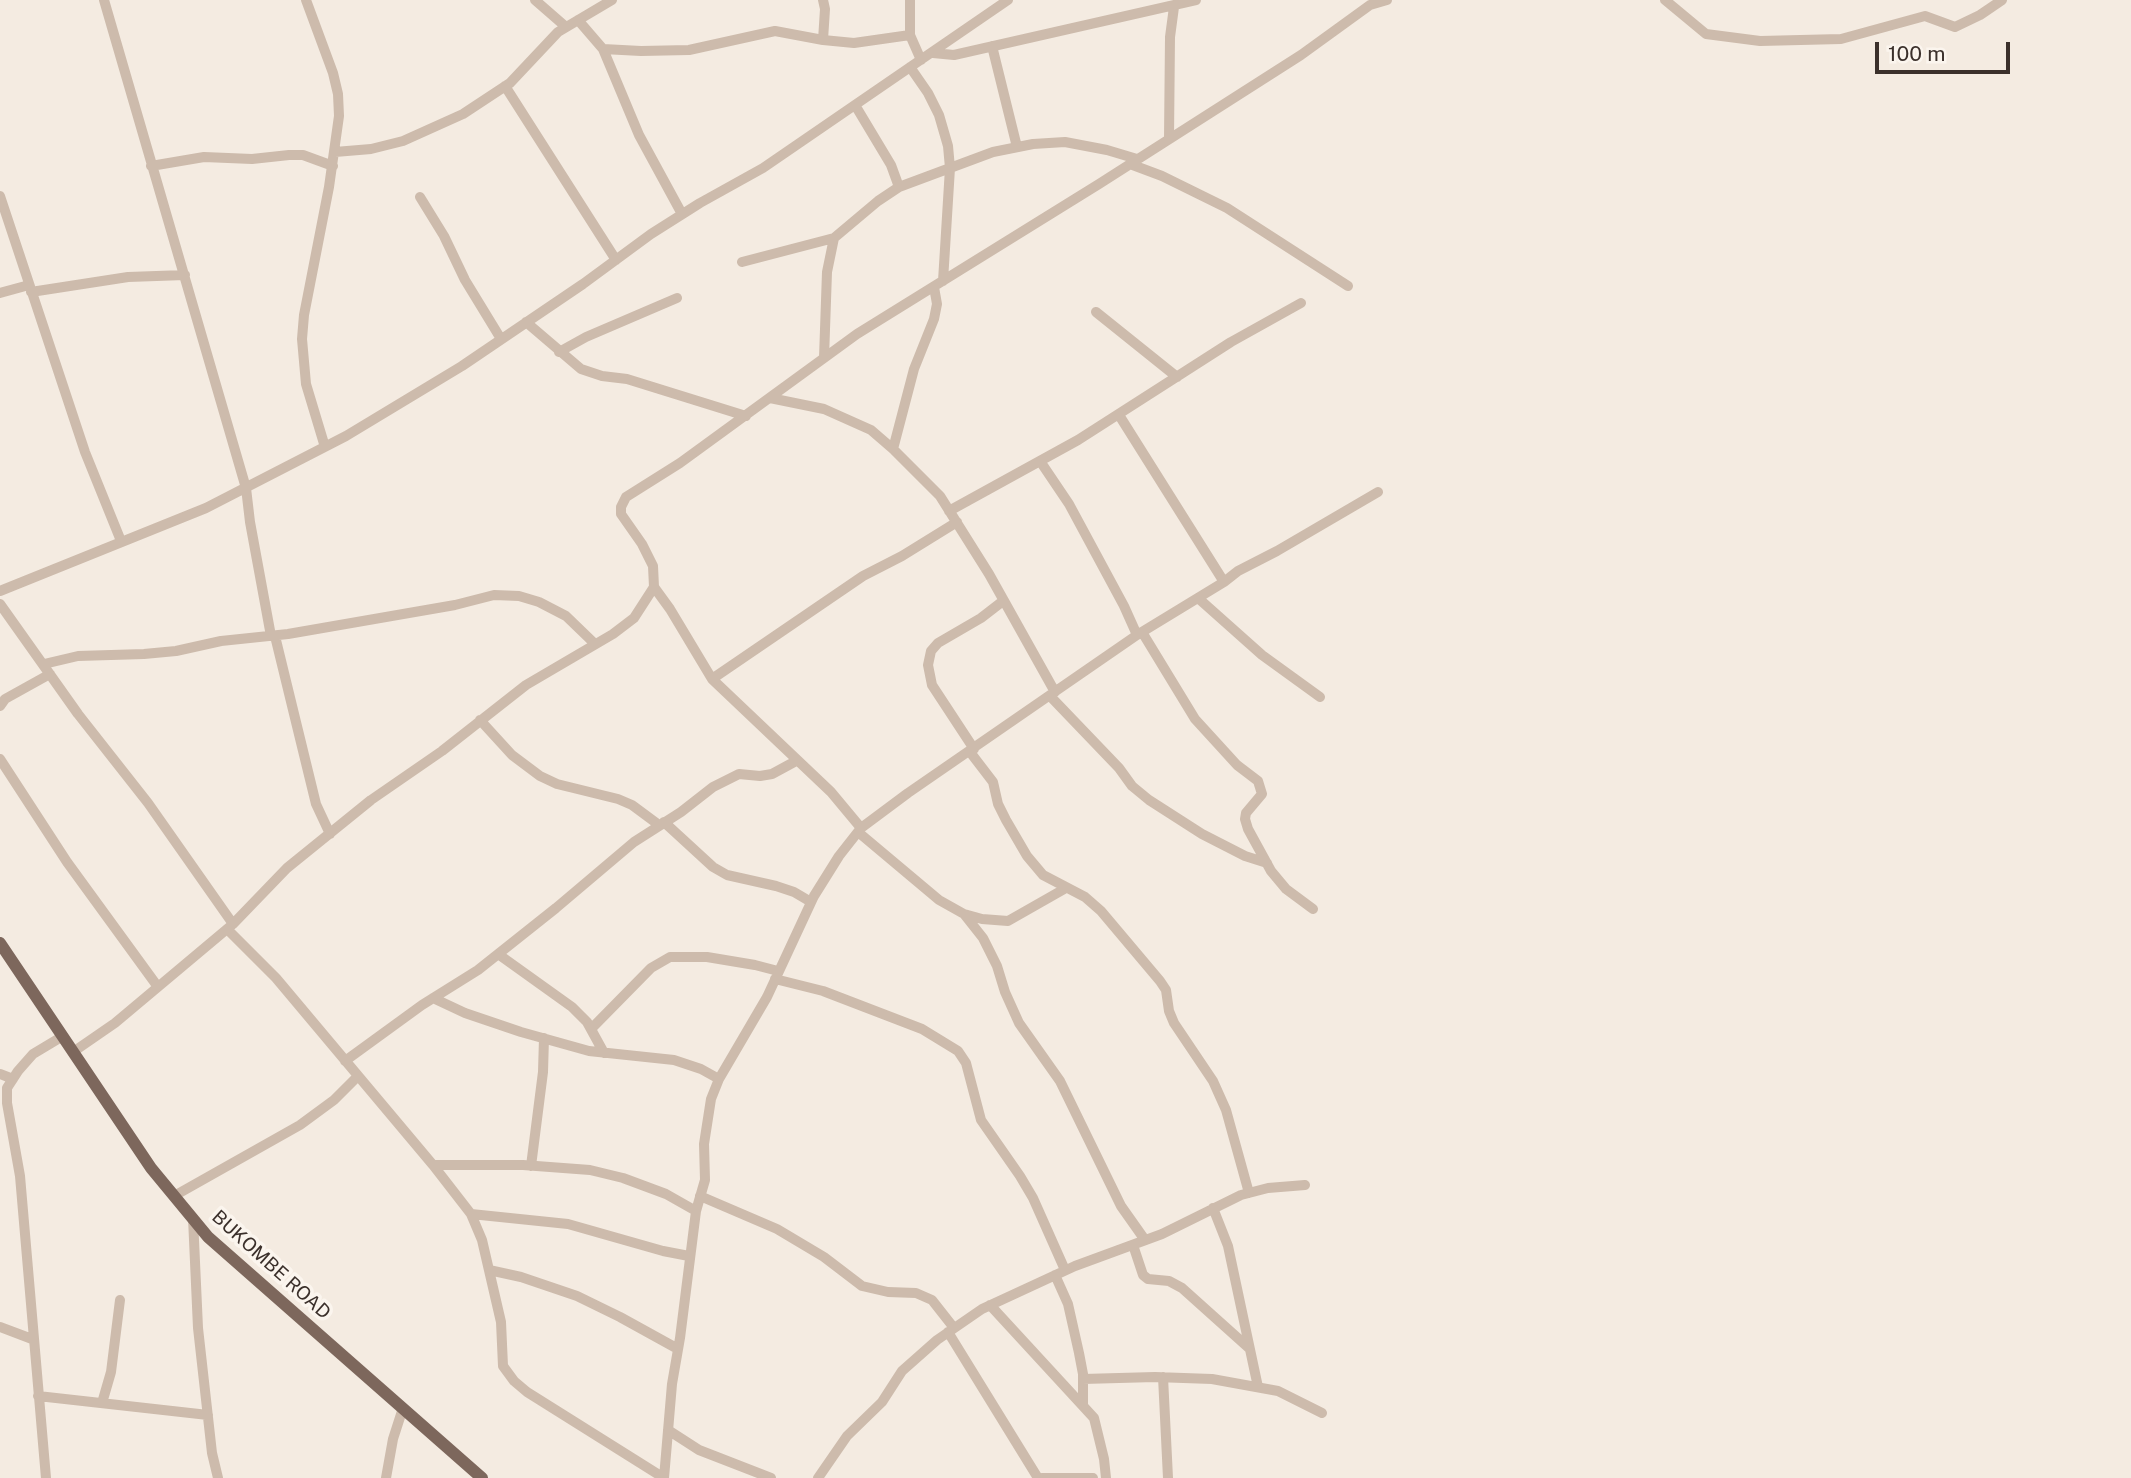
<!DOCTYPE html>
<html>
<head>
<meta charset="utf-8">
<style>
	body { margin:0 }
	#map { position:relative; width:2131px; height:1478px; overflow:hidden; background:#f4ebe1; font-family:"Public Sans",sans-serif }
	canvas { display:block }
	.scale { position:absolute; left:1875px; top:42px; width:135px; height:32px; box-sizing:border-box; border:4px solid #3b302b; border-top:0; padding-left:9px; font-size:21px; line-height:24px; white-space:nowrap; color:#3b302b; -webkit-text-stroke:5px #fbf5ee; paint-order:stroke }
</style>
</head>
<body>
<div id="map">
<canvas width="2131" height="1478"></canvas>
<div class="scale">100 m</div>
</div>
<script>
const ctx = document.querySelector('canvas').getContext('2d');
ctx.lineJoin = 'round';
const poly = rows => new Path2D(rows.map(r => 'M' + r).join(''));
function strokePath(path, color, width, dash) { ctx.strokeStyle = color; ctx.lineWidth = width; ctx.lineCap = dash ? 'butt' : 'round'; ctx.setLineDash(dash || []); ctx.stroke(path); }
function write(font, color, halo, rows, align = 'center') {
  ctx.font = font + ' "Public Sans",sans-serif'; ctx.lineWidth = 7; ctx.setLineDash([]); ctx.textBaseline = 'middle'; ctx.strokeStyle = halo; ctx.fillStyle = color; for (const [text, x, y, turn = 0] of rows) {
    ctx.save(); ctx.translate(x, y); ctx.rotate((+turn || 0) * Math.PI / 180); ctx.textAlign = isNaN(turn) ? turn : align; if (halo) ctx.strokeText(text, 0, 0); ctx.fillText(text, 0, 0); ctx.restore();
  }
}
const minor = poly([
	[104,0,246,488,250,522,271,636],
	[306,0,333,73,338,94,339,116,329,187,304,315,302,339,306,384,325,447],
	[535,0,566,27],
	[823,0,825,9,823,40],
	[910,0,910,35,921,60],
	[1665,0,1706,34,1760,41,1841,39,1925,16,1955,27,1980,15,2002,0],
	[578,20,603,49,639,135,682,214],
	[992,46,1017,147],
	[603,49,641,51,689,50,775,31,823,40,854,43,910,35],
	[933,53,954,55,1196,0],
	[910,67,928,93,939,115,948,146,950,168,943,281],
	[505,86,616,260],
	[855,105,891,165,899,187],
	[1169,138,1170,37,1174,7],
	[335,152,371,149,403,141,463,114,510,83,558,32,612,0],
	[1130,164,1162,176,1227,208,1348,286],
	[151,166,204,157,252,159,289,155,303,155,333,166],
	[0,196,85,452,121,541],
	[420,197,444,236,465,280,501,339],
	[742,262,834,238],
	[31,292,128,277,185,275],
	[0,293,29,285],
	[1096,312,1177,377],
	[526,322,581,369,602,376,627,379,746,416],
	[559,352,586,337,677,298],
	[824,358,827,272,834,238,878,201,899,187,993,152,1033,144,1065,142,1107,150,1137,159],
	[770,398,824,409,871,430,893,449,940,496,989,574,1055,692],
	[1119,415,1224,582],
	[893,449,914,369,934,319,937,304,934,287],
	[1040,461,1069,504,1124,606,1137,635],
	[949,511,1078,440,1231,342,1301,303],
	[654,587,670,609,712,679,831,792,861,828],
	[0,591,206,508,346,436,462,366,583,284,651,234,700,203,763,168,1008,0],
	[1198,598,1262,655,1320,697],
	[0,604,78,714,148,803,233,924],
	[1142,632,1195,719,1237,765,1258,781,1262,794,1246,813,1245,819,1248,829,1271,871,1286,889,1313,909],
	[275,636,316,804,330,834],
	[44,664,78,656,144,654,176,651,221,641,288,634,455,605,494,595,519,596,539,602,566,616,595,644],
	[712,679,863,576,902,556,957,522],
	[1050,696,1119,768,1132,786,1149,800,1202,834,1245,856,1267,863],
	[0,706,5,699,50,674],
	[480,720,512,755,540,776,557,784,618,799,632,805,659,825],
	[974,749,932,685,928,665,931,651,938,643,981,618,1003,601],
	[970,752,993,782,998,804,1006,820,1027,856,1043,875,1085,897,1101,911,1160,981,1166,990,1169,1011,1174,1023,1213,1081,1226,1110,1249,1193],
	[0,759,67,862,158,987],
	[664,822,713,867,727,875,776,886,794,892,811,902],
	[858,832,939,900,964,914,982,919,1008,921,1066,888],
	[964,914,983,938,997,966,1005,992,1019,1023,1060,1081,1121,1206,1145,1240],
	[227,929,276,978,433,1165,471,1214,482,1240,501,1322,503,1366,514,1381,527,1392,664,1478],
	[498,954,572,1007,587,1022,604,1053],
	[775,979,823,991,922,1029,958,1051,966,1063,981,1120,1020,1176,1033,1198,1065,1270],
	[433,998,465,1013,521,1032,589,1051,674,1060,701,1069,719,1079],
	[591,1029,651,968,670,957,707,957,755,965,778,971],
	[73,1052,115,1023,233,924,287,868,371,800,442,751,526,685,613,634,634,618,654,587,653,566,642,544,621,514,621,507,626,497,680,463,857,334,1099,184,1301,55,1370,5,1387,0],
	[345,1061,422,1005,478,970,556,908,634,842,681,812,713,787,739,774,760,776,772,774,796,761],
	[0,1074,13,1079],
	[433,1165,523,1165,590,1170,623,1178,666,1194,696,1211],
	[531,1166,543,1072,544,1038],
	[174,1196,300,1125,334,1100,358,1076],
	[700,1196,777,1229,824,1257,862,1286,888,1292,916,1293,932,1300,954,1328],
	[1213,1208,1228,1246,1258,1387],
	[471,1214,568,1224,663,1251,689,1256],
	[193,1218,198,1328,212,1453,218,1478],
	[1133,1245,1143,1275,1148,1279,1169,1281,1182,1288,1250,1349],
	[489,1270,521,1277,577,1296,620,1317,678,1349],
	[1055,1275,1068,1304,1079,1353,1083,1374,1083,1404],
	[990,1305,1094,1418,1104,1459,1106,1478],
	[0,1327,32,1339],
	[948,1332,1038,1478],
	[1163,1377,1168,1478],
	[1083,1379,1155,1377,1212,1379,1278,1391,1322,1413],
	[38,1396,208,1415],
	[102,1403,111,1372,120,1300],
	[668,1430,699,1450,771,1478],
	[46,1478,20,1176,7,1103,7,1088,18,1071,33,1054,63,1036],
	[386,1478,393,1439,403,1408],
	[664,1478,672,1384,680,1338,696,1211,705,1180,704,1144,711,1099,719,1079,767,997,814,896,839,856,861,828,908,793,1137,635,1224,582,1238,571,1277,551,1378,492],
	[818,1478,847,1436,882,1402,902,1371,937,1340,982,1309,1075,1266,1162,1234,1241,1195,1268,1188,1305,1185],
	[1042,1478,1093,1478]
]);
const major = poly([
	[0,943,151,1168,208,1237,482,1478]
]);
const streetNames = [
	["BUKOMBE ROAD",271,1265,42]
];
strokePath(minor, '#cdbbac', 10);
strokePath(major, '#7d675c', 12);
write('19px', '#3b302b', '#fbf5ee', streetNames);
</script>
</body>
</html>
